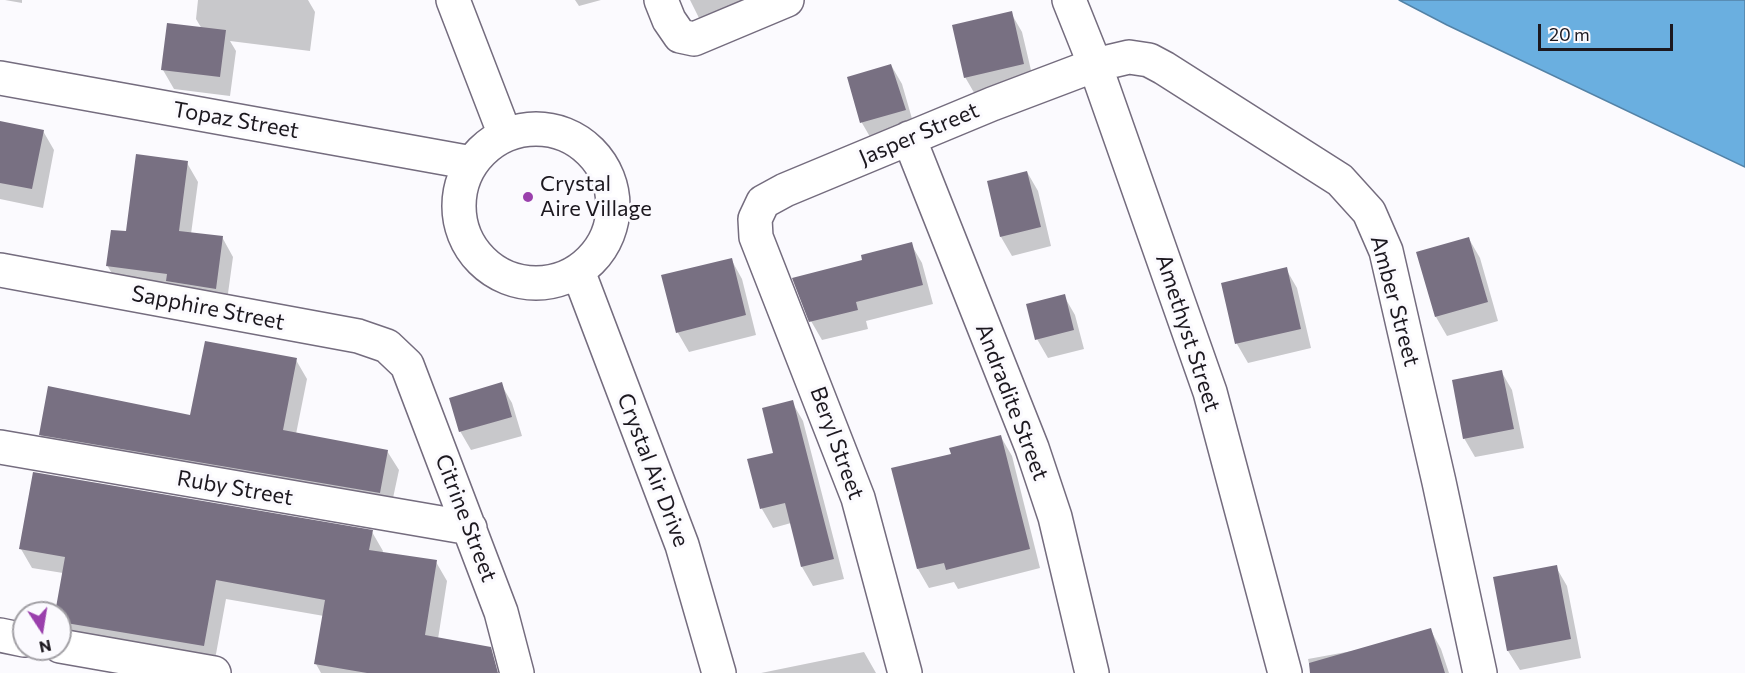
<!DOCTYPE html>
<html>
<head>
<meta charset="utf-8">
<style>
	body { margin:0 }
	#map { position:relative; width:1745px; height:673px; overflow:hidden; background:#fbfafe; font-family:Commissioner,sans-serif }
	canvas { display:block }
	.north { position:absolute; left:12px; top:601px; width:60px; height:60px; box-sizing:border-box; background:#fbfafe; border:2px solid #a2a0a5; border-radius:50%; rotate:168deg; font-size:16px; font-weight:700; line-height:24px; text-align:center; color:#1c181f }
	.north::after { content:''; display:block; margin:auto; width:21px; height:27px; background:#9a40ac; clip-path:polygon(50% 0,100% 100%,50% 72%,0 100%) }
	.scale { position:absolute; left:1538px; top:24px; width:135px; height:27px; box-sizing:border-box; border:3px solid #1c181f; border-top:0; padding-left:8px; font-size:18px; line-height:21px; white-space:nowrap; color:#1c181f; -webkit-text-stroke:4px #fbfafe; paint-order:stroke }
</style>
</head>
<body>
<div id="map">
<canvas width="1745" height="673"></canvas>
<div class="north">N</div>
<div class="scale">20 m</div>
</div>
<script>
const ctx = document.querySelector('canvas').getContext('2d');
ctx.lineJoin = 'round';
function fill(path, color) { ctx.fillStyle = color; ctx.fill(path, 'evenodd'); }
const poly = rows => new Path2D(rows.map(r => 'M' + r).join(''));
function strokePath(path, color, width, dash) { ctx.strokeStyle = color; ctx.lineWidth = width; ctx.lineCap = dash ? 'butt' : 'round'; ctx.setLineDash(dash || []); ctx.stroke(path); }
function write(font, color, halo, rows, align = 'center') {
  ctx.font = font + ' Commissioner,sans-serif'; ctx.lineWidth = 6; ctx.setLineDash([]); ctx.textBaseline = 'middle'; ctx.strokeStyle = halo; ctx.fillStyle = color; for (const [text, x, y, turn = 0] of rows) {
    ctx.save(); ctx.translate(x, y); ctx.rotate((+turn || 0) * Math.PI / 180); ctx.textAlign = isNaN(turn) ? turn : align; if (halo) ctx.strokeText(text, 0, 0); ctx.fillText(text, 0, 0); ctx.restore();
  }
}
const water = poly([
	[1399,0,1745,0,1745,167,1447,25,1399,0]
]);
const shadow = poly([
	[5,0,22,0,22,3],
	[198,0,308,0,315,12,310,51,230,41,236,51,230,96,174,89,163,70,202,29,196,19],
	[575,0,601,0,579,6],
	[690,0,746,0,708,36],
	[1011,13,1022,32,1034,83,976,96,965,77],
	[891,65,902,84,915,129,873,142,862,123,849,78],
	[0,122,43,131,54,150,43,208,0,199],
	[187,163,198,182,191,234,222,237,233,257,226,308,118,284,107,265,128,233],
	[1027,172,1038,191,1051,246,1012,256,1001,237,989,182],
	[1469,239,1480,258,1498,321,1447,336,1436,317],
	[911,244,922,263,933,304,866,321,868,329,822,340,811,321,864,262],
	[731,259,742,279,756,335,689,352,678,333,663,276],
	[1286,269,1297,288,1311,348,1248,363,1237,344,1223,284],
	[1064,296,1075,315,1084,349,1048,358,1037,339],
	[296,360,307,379,296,434,387,451,399,470,390,512,51,454,40,434,192,417],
	[1501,371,1512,390,1524,448,1475,457,1464,438],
	[501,384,512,403,522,436,471,450,460,431],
	[792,402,803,421,844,579,813,586,802,567,791,523,773,528,762,509,775,454],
	[1001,437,1012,456,1040,568,958,589,954,582,929,588,918,569,953,455],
	[372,532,383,551,382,554,436,562,447,581,438,639,492,673,321,673,316,664,324,616,226,599,214,665,67,640,60,629,60,613,57,613,63,573,32,568,21,549],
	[1556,567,1567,586,1581,658,1520,670,1508,651],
	[1430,629,1441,649,1449,673,1311,673,1308,659,1363,649],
	[864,652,876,673,761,673]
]);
const building = poly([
	[1012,11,1024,64,964,78,952,25],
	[167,23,226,30,220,77,161,70],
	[891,64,906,110,860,123,847,77],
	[0,121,44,130,32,189,0,183],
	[136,154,188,161,179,231,223,236,216,289,166,281,167,274,106,266,111,230,126,231],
	[1027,171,1041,227,1000,237,987,181],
	[1469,237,1488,302,1435,317,1416,252],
	[912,242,923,285,856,302,858,310,809,322,792,278,862,260,861,255],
	[732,258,746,315,676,333,661,275],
	[1287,267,1301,329,1235,344,1221,283],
	[1065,294,1074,330,1035,340,1026,304],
	[205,341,297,358,283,430,388,450,380,493,39,435,48,386,190,415],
	[1502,370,1514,429,1463,439,1452,380],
	[502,382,512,417,459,432,449,398],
	[793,400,834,559,801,567,785,503,760,509,747,459,773,453,762,408],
	[1001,435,1030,549,946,570,944,563,917,569,891,468,951,454,949,448],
	[33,472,373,530,369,550,437,560,425,635,491,647,498,673,367,673,314,664,325,600,216,580,204,646,60,622,60,613,55,613,65,557,19,549],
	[1557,565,1571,639,1507,651,1493,577],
	[1431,628,1445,673,1310,673,1309,663]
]);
const street = poly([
	[453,0,505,135],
	[661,0,669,20,680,36,694,39,787,0],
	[1069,0,1095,65,1210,392,1285,673],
	[0,78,472,163],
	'459 206a77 77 0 1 1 154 0a77 77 0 1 1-154 0Z',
	[909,138,1032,448,1055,517,1092,673],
	[0,270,358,336,387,346,407,365,501,612,517,673],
	[578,271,682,545,719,673],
	[0,447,470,528],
	[0,635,24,640],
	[60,646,214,673],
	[905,673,858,498,756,237,755,219,763,202,785,190,992,104,1095,65,1129,57,1149,60,1164,68,1340,180,1369,212,1386,251,1439,482,1480,673]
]);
const markers = [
	[528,197,6,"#9a40ac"]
];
const streetNames = [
	["Topaz Street",236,120,10],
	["Jasper Street",919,134,-23],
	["Amber Street",1395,301,75],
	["Sapphire Street",208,308,11],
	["Amethyst Street",1188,333,72],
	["Andradite Street",1012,402,69],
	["Beryl Street",837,443,70],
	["Crystal Air Drive",653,470,69],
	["Ruby Street",235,488,10],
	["Citrine Street",466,518,69]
];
const poiNames = [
	["Crystal",540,184],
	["Aire Village",540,209]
];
fill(water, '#6aafe0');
strokePath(water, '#5382a6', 1.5);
fill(shadow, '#0003');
fill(building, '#787082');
strokePath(street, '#746c7e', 36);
strokePath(street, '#fff', 33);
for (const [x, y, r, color] of markers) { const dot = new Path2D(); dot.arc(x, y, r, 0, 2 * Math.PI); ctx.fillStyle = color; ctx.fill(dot); strokePath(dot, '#fbfafe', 2); }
write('22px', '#1c181f', '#fbfafe', streetNames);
write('22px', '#1c181f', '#fbfafe', poiNames, 'left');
</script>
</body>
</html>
